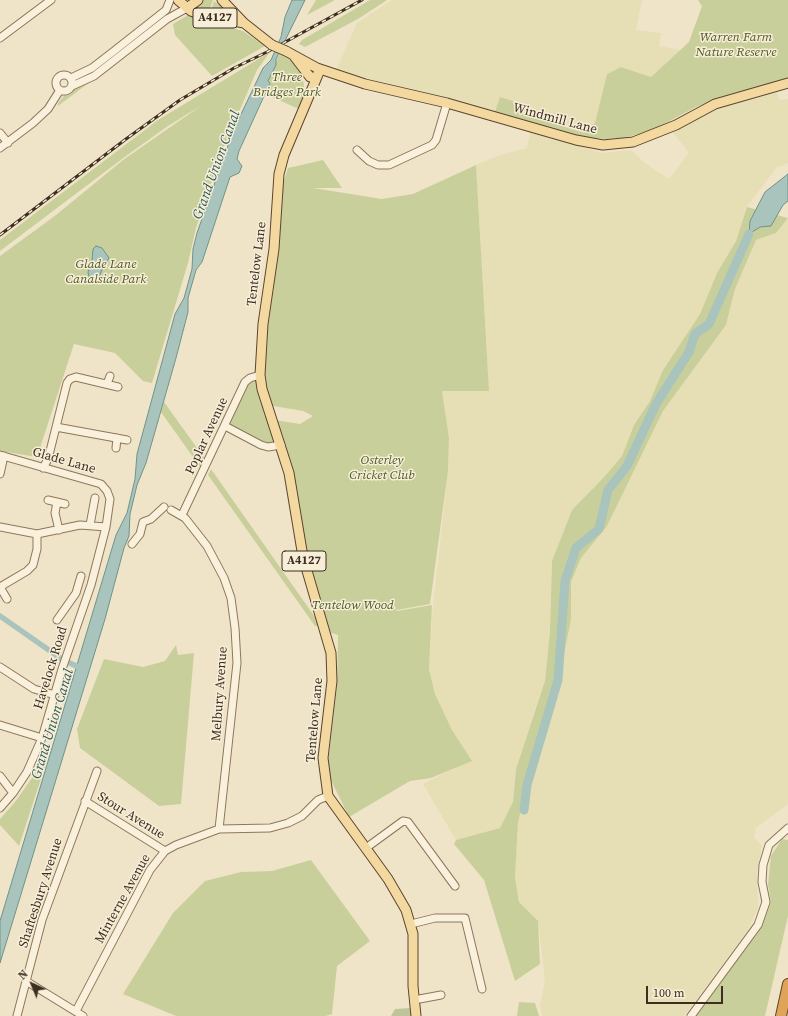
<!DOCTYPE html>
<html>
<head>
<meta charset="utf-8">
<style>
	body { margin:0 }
	#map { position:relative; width:788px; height:1016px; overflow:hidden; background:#f0e4c8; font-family:"Source Serif 4",serif }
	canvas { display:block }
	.north { position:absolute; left:12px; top:964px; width:40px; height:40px; -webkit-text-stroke:3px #f7eed8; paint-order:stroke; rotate:316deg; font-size:11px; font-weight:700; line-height:16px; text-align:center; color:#3d2e20 }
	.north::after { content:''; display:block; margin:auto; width:14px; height:18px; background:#3d2e20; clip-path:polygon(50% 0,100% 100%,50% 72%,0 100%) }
	.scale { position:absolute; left:646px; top:986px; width:77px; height:18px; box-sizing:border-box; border:2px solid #3d2e20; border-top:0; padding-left:5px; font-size:12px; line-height:14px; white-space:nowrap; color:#3d2e20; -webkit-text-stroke:3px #f7eed8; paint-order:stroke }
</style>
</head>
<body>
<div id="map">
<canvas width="788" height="1016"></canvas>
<div class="north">N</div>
<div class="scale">100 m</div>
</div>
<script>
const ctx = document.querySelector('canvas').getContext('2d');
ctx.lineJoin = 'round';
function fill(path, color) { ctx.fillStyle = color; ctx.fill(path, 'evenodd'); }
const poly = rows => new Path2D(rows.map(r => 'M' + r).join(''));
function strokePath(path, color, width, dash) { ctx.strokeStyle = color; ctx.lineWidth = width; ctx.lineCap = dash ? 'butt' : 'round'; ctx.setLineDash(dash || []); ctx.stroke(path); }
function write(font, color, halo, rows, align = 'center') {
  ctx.font = font + ' "Source Serif 4",serif'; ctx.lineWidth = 3; ctx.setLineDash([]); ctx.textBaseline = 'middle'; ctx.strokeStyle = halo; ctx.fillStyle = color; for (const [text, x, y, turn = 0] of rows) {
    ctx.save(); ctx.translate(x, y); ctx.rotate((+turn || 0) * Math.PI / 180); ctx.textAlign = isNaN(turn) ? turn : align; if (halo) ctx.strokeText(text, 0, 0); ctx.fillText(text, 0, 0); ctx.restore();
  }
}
const farmland = poly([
	[392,0,642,0,636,30,661,33,659,46,681,50,651,77,621,67,607,74,595,123,584,133,521,113,517,102,501,97,495,112,336,70,357,23],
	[777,92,780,100,788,99,788,163,776,168,747,207,736,241,717,273,700,314,663,370,650,401,634,425,622,456,606,475,572,510,552,561,550,631,545,681,516,769,513,802,500,828,456,840,423,784,471,760,452,730,435,694,429,669,433,606,448,471,449,438,442,391,489,391,476,165,500,155,527,148,531,128,601,153,631,150,645,163,669,179,689,153,671,130,717,106],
	[788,218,788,804,756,828,754,837,762,846,757,872,758,908,747,931,684,1016,542,1016,540,1006,545,979,538,922,519,902,515,877,518,822,563,659,571,620,571,582,581,558,607,526,663,411,726,325,735,289,756,240,776,233]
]);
const green = poly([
	[201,0,213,0,209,11,206,12,194,7],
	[316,0,335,0,307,15],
	[370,0,387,0,358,19,305,47,299,44,302,40],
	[698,0,788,0,788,79,720,97,696,107,651,131,622,138,606,139,583,137,495,112,500,97,517,102,521,113,584,133,595,123,607,74,621,67,651,77,689,42,702,6],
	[214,1,236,18,210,14],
	[188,15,243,31,265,46,212,76,175,35,173,24],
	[270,52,257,70,223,149,196,228,188,263,152,383,143,381,115,353,74,344,37,457,0,451,0,256,56,215,123,160,202,105,168,126,126,156,0,251,0,240,158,120],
	[280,52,297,65,301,73,304,85,303,96,299,109,265,94,270,83,268,82],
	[90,82,58,106,58,103,69,90],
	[323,160,342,188,313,188,382,199,413,194,476,165,489,391,442,391,449,438,448,471,430,604,397,610,387,597,397,611,432,605,429,669,435,694,452,730,472,761,431,778,410,781,349,817,327,772,337,686,338,635,326,631,314,594,292,470,275,420,300,424,313,416,303,411,273,406,268,403,262,387,266,328,280,192,288,168],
	[747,207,788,218,776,233,756,240,735,289,726,325,663,411,607,526,581,558,571,582,571,620,563,659,518,822,515,877,519,902,538,921,540,964,515,981,484,880,454,844,456,840,500,828,513,802,516,769,545,681,550,631,552,561,572,510,606,475,622,456,634,425,650,401,663,370,700,314,717,273,736,241],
	[260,375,281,445,268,447,225,426,245,382],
	[164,402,205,459,200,467,161,412],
	[211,469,317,620,318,626,315,626,208,475],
	[176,645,178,655,194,653,181,804,159,806,80,748,77,729,104,659,143,667,165,661],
	[47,746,51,748,19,846,0,825,0,819,15,802,32,778],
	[782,839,788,840,788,916,765,1016,695,1016,761,929,771,902,768,884,771,856],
	[311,860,370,941,337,966,332,1014,326,1016,176,1016,123,994,173,913,205,881,241,872,272,871],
	[519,1002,535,1003,539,1016,517,1016]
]);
const cemetery = poly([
	[411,1008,411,1016,391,1016,395,1009]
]);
const water = poly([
	[292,0,305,0,276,59,276,65,268,81,270,83,239,151,237,159,242,166,239,173,230,177,202,262,196,270,188,298,188,312,176,358,146,463,137,485,130,514,129,536,124,548,105,619,0,963,0,921,116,535,127,513,135,479,137,454,175,314,184,298,192,269,193,249,197,233,233,131,263,68,271,60,281,37,285,17,292,0],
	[788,174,788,201,783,205,771,226,760,227,749,234,750,221,765,192,788,174],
	[96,246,102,248,109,258,103,267,98,280,92,282,90,281,88,272,92,261,93,249,96,246]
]);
const canal = poly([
	[0,616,63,660,83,669]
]);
const river = poly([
	[524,810,527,785,558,680,565,581,576,548,599,529,608,490,627,466,656,404,689,352,695,334,709,324,749,234]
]);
const minor = poly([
	[0,38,51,0],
	'56 83a8 8 0 1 1 16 0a8 8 0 1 1-16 0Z',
	[71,78,92,68,114,51,166,10,170,0],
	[72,86,94,76,167,19,187,8],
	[0,133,8,143],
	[0,148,33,123,48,109,60,90],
	[357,150,369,161,378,165,389,165,432,145,436,140,447,103],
	[107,384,110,376],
	[225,426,261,445,268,447,281,445],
	[56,427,127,440],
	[116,448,117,438],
	[0,455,101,484,107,491,110,499,106,527,91,585,62,669,42,738,27,772,13,793,0,808],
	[43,468,48,459,67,383,70,379,76,377,118,387],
	[0,474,4,456],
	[48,500,65,504],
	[57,502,55,513,59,530],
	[171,510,185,518,207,546,224,578,231,598,235,628,237,663,219,829],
	[182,515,245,382,250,378,260,375],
	[90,525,95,498],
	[0,527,37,534,80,525,106,527],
	[132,544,140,534,143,522,151,519,164,507],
	[0,587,27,571,33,565,37,549,37,534],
	[0,587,7,599],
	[57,620,76,593,81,576],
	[0,667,34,689,55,695],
	[0,725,42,738],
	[0,776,13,793],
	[85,801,165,851],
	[366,848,403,821,408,822,455,886],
	[411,924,435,918,465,918,482,989],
	[26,981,83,1016],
	[414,1000,441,995],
	[76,1011,150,870,165,851,176,845,219,829,270,828,288,823,302,816,318,800,328,796],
	[17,1016,42,920,97,771],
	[691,1016,758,925,766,902,762,882,763,865,769,845,788,828]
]);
const major = poly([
	[178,0,191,11,202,15,244,23],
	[222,0,244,23,272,45],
	[187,8,198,0],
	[286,51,317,68,319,72,317,77,310,77,294,56],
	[317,68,365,84,447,103,576,140,603,145,633,142,676,125,715,104,788,83],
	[317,77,284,155,279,174,274,249,263,324,260,375,262,389,289,473,303,557,331,653,332,681,323,758,328,796,388,879,406,910,413,934,413,986,416,1016]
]);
const highway = poly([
	[781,1016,788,984]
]);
const rail = poly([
	[0,235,126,139,180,100,234,68,267,52,362,0]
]);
const majorBridge = poly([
	[272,45,286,51]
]);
const shields = [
	[215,18,44],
	[304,561,44]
];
const shieldNames = [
	["A4127",215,18],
	["A4127",304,561]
];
const parkNames = [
	["Warren Farm",736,38],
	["Nature Reserve",736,53],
	["Three",287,78],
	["Bridges Park",287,93],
	["Glade Lane",106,265],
	["Canalside Park",106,280],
	["Osterley",382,461],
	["Cricket Club",382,476],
	["Tentelow Wood",353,606]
];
const streetNames = [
	["Windmill Lane",555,119,15],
	["Tentelow Lane",257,264,-83],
	["Poplar Avenue",207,436,-65],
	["Glade Lane",64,461,16],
	["Havelock Road",51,668,-73],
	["Melbury Avenue",220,694,-86],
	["Tentelow Lane",315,720,-85],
	["Stour Avenue",131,816,32],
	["Shaftesbury Avenue",41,893,-72],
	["Minterne Avenue",123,899,-61]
];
const waterNames = [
	["Grand Union Canal",217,165,-70],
	["Grand Union Canal",53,724,-73]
];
fill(farmland, '#e6deb5');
fill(green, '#c9cf9b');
fill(cemetery, '#bfc49a');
fill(water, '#a9c4bc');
strokePath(water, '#6f938a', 1);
strokePath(canal, '#a9c4bc', 5.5);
strokePath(river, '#a9c4bc', 9);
strokePath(minor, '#8d765c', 9);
strokePath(major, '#5b4430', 11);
strokePath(highway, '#5b4430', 12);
strokePath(minor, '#faf1dc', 7);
strokePath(major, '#f3d9a0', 9);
strokePath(highway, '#e0a458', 10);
strokePath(rail, '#3d2e20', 3);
strokePath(rail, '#f7eed8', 1.5, [4.5]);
strokePath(majorBridge, '#5b4430', 11, []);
strokePath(majorBridge, '#f3d9a0', 9);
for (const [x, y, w] of shields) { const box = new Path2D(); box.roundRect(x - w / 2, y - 10, w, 20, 3); ctx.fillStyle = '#f7eed8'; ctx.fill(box); strokePath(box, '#3d2e20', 1); }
write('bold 12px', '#3d2e20', null, shieldNames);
write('italic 13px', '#4d5a26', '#f7eed8', parkNames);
write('13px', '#3d2e20', '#f7eed8', streetNames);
write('italic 14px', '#2f5d5a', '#f7eed8', waterNames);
</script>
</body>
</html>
